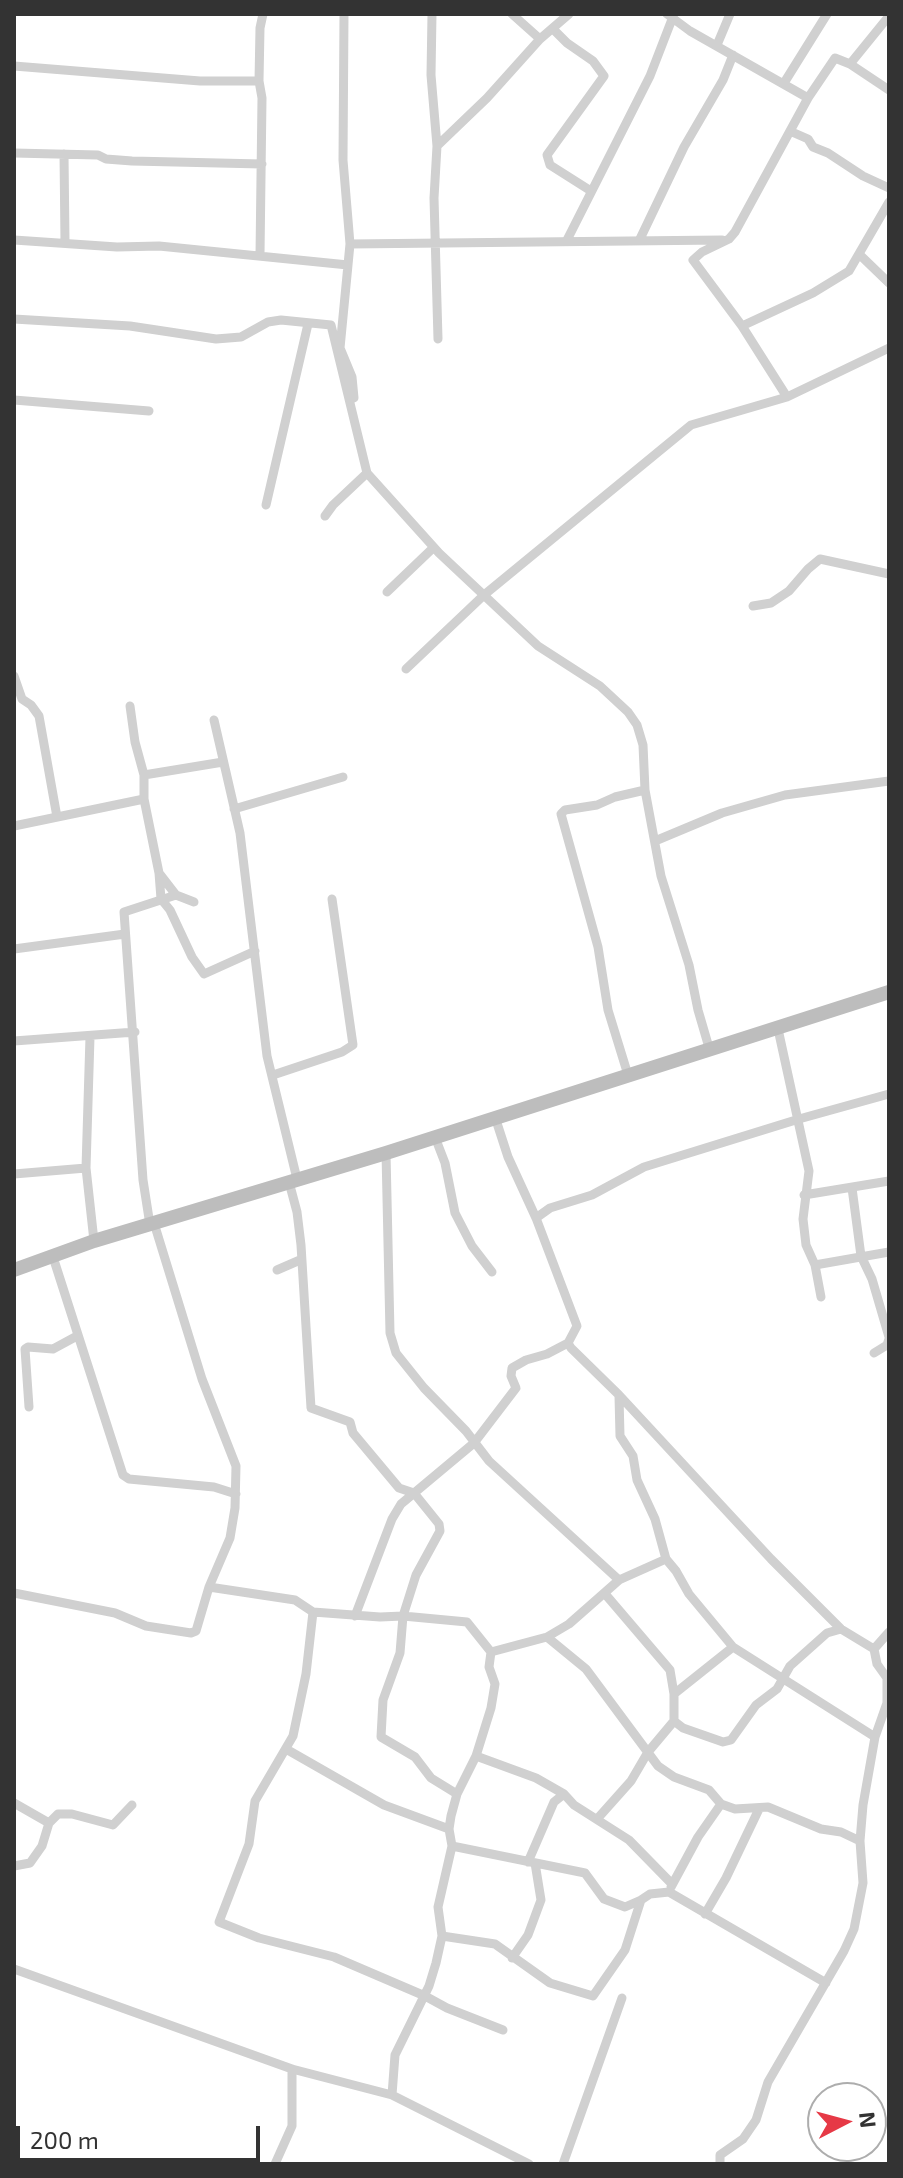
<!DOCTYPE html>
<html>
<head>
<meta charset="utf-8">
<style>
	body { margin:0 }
	#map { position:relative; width:903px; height:2178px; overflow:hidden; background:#fff; font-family:"Exo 2",sans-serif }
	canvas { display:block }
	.frame { position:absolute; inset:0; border:16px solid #333; pointer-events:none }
	.north { position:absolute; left:807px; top:2082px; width:80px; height:80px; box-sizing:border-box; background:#fff; border:2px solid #adadad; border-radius:50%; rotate:84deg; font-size:22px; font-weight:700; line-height:32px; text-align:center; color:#333 }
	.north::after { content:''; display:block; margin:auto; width:28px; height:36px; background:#e63946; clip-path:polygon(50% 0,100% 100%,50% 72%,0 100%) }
	.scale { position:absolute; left:16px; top:2126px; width:244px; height:36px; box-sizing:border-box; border:4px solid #333; border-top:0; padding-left:10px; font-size:24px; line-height:28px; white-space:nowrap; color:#333; -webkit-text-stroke:6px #fff; paint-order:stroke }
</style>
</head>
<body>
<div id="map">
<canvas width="903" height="2178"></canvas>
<div class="frame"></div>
<div class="north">N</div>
<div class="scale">200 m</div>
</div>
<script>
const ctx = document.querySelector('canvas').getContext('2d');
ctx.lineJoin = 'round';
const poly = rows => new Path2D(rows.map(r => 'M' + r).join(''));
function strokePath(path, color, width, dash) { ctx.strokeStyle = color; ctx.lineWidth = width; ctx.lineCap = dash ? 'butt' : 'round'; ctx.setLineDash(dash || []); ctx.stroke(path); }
const minor = poly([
	[344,14,343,160,350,244,340,348,352,377,354,398],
	[432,14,431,75,437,146,434,198,438,339],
	[512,14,540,39],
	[667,14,690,31,808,98],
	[553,29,567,43,593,61,604,76,547,155,550,165,591,191],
	[717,45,730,14],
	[850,64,889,16],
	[14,66,200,81,259,81],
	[784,83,827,14],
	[792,132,808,139,813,147,828,153,863,176,889,188],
	[437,146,487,98,540,39,569,14],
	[14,153,98,155,106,159,132,161,262,164],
	[64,154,65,242],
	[14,240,117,247,159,246,348,265],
	[567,240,650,76,674,14],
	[639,241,684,147,723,80,733,55],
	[350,244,722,240],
	[260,255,262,98,259,81,260,28,263,14],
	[860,255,889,283],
	[14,319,130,326,216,339,241,337,268,322,281,320,331,325],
	[331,325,367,473,439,553,538,646,600,686,628,712,637,725,643,745,645,790,661,876,689,965,698,1010,710,1051],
	[742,326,813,293,849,271,889,202],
	[787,397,742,326,693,260,702,252,729,239,735,232,808,98,835,58,850,64,889,90],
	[14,400,149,411],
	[266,505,308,324],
	[325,516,333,505,367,473],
	[387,592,433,548],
	[753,606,771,603,789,591,808,569,820,559,889,574],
	[406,669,484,595,691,425,787,397,889,348],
	[14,676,22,699,31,705,39,716,57,817],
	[130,706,135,742,144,775,144,799,159,873,161,899,170,910,192,957,204,974,255,951],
	[214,720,240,833,267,1056,297,1179],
	[144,775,223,762],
	[234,809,343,777],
	[14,826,144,799],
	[655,841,722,813,785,795,889,781],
	[159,873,176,895,194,902],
	[14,949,125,934],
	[778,1029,809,1171,803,1219,806,1245,815,1265,821,1297],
	[90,1037,86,1168,94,1241],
	[14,1041,135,1032],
	[273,1075,342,1052,353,1045,332,899],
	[628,1075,608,1010,598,947,561,814,565,810,597,805,615,797,645,790],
	[495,1117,508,1157,536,1218,577,1326,568,1343,571,1348,619,1395,771,1559,841,1629,874,1649],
	[435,1137,445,1163,455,1213,472,1246,492,1272],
	[386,1153,390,1333,396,1353,424,1388,466,1431,489,1461,619,1580],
	[14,1174,86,1168],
	[289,1182,297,1212,301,1245,311,1408,350,1422,353,1433,399,1488,414,1493,439,1524,440,1531,416,1575,403,1616,400,1653,383,1700,381,1737,415,1757,431,1778,457,1794],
	[852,1188,861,1256,872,1279,889,1337],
	[804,1195,889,1181],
	[536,1218,550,1208,592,1195,644,1167,799,1119,889,1094],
	[150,1225,143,1180,124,912,176,895],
	[53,1257,123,1475,129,1479,214,1487,236,1494],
	[815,1265,889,1252],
	[277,1270,300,1260],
	[874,1353,887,1345,889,1339],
	[619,1396,620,1436,633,1456,637,1480,655,1519,666,1559,676,1571,689,1594,733,1647,875,1737],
	[29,1407,25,1349,28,1347,53,1349,77,1336],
	[209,1587,295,1600,313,1612,380,1617,403,1616,467,1622,491,1652],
	[14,1593,115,1613,146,1626,191,1633,196,1631,209,1587,230,1538,235,1508,236,1466,202,1379,154,1223],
	[606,1595,670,1670,674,1694,674,1721,683,1728,723,1742,731,1740,756,1705,777,1689,790,1666,827,1633,841,1629],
	[313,1612,306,1674,293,1736,255,1801,249,1844,219,1922,259,1938,334,1957,425,1996,447,2008,503,2030],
	[355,1616,392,1519,401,1504,474,1443,516,1388,511,1376,512,1368,526,1360,547,1354,568,1343],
	[547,1637,586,1669,658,1766,674,1777,709,1790,721,1804,735,1809,768,1807,821,1829,841,1832,860,1841],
	[674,1694,733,1647],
	[286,1749,384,1805,449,1829],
	[476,1756,536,1778,564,1794,574,1805,629,1840,672,1884],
	[14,1803,49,1823],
	[598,1818,631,1781,648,1752,674,1721],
	[452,1846,585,1873,604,1899,625,1907,641,1900],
	[528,1862,554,1802,564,1794],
	[14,1866,30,1863,42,1846,49,1823,58,1814,72,1814,113,1825,132,1805],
	[671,1887,698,1837,721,1804],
	[705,1914,726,1878,759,1809],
	[442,1936,495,1944,550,1983,593,1996,625,1950,641,1900,650,1894,669,1892,826,1983],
	[512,1958,528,1935,541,1900,535,1863],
	[14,1969,292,2069,392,2095,529,2164],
	[392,2095,395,2055,429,1986,436,1963,442,1936,438,1907,452,1846,449,1829,451,1816,457,1794,476,1756,491,1708,495,1684,489,1667,491,1652,547,1637,569,1624,619,1580,666,1559],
	[275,2164,292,2126,292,2069],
	[563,2164,622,1998],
	[720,2164,720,2155,743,2139,756,2120,768,2082,844,1951,854,1929,863,1883,860,1841,863,1805,875,1737,887,1703,887,1678,877,1664,874,1649,889,1632]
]);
const secondary = poly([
	[14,1270,94,1241,386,1153,889,992]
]);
strokePath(minor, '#d0d0d0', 9);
strokePath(secondary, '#bdbdbd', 14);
</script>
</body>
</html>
